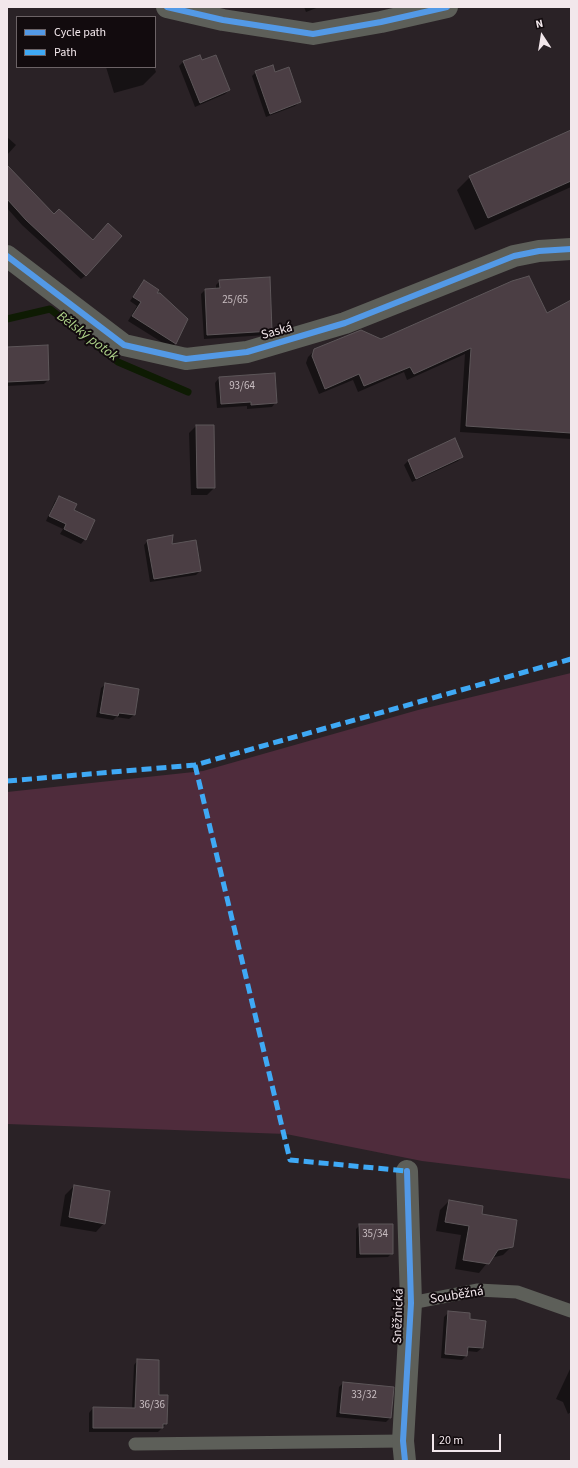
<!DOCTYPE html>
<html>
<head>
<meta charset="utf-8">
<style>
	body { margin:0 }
	#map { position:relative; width:578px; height:1468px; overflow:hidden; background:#2a2226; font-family:"Source Sans 3",sans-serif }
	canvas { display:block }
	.frame { position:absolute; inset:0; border:8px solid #f2e7eb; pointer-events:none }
	.legend { position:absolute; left:16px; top:16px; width:140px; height:52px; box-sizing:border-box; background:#120b0e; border:1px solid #6c6366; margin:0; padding:5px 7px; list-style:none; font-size:12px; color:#f2e7eb }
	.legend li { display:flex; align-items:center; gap:8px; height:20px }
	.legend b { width:20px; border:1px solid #6c6366 }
	.north { position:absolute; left:522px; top:16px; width:40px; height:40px; -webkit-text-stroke:3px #120b0e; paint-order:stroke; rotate:348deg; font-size:11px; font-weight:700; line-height:16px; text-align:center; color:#f2e7eb }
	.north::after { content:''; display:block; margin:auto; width:14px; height:18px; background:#f2e7eb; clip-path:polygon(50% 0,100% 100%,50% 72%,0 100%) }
	.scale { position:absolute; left:432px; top:1434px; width:69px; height:18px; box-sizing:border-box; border:2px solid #f2e7eb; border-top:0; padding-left:5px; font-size:12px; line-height:14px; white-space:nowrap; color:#f2e7eb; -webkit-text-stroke:3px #120b0e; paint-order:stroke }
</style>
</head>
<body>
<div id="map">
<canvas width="578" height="1468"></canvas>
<div class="frame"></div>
<ul class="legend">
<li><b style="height:5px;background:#5399e6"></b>Cycle path</li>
<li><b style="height:5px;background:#3fa9f5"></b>Path</li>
</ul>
<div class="north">N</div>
<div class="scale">20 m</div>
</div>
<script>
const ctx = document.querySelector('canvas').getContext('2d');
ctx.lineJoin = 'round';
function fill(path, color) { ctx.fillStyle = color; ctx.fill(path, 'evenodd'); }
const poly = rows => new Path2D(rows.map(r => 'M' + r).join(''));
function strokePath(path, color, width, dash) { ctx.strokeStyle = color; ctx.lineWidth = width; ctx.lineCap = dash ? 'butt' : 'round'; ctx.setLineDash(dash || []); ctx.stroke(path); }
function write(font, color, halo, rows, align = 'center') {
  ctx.font = font + ' "Source Sans 3",sans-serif'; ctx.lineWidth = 4; ctx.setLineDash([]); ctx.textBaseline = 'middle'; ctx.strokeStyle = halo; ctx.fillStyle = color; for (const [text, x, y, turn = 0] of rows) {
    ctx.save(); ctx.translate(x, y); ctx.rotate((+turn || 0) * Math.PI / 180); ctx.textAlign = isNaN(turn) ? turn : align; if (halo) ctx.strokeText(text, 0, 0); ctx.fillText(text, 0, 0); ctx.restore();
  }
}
const green = poly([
	[571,673,571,1179,422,1161,286,1134,7,1124,7,792,203,771,418,710]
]);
const shadow = poly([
	[304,7,319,7,306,12],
	[199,56,201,62,229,90,225,94,195,107,179,66,183,62],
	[106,67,154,67,156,72,143,85,114,93],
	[256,72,274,73,300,102,295,106,266,117,252,76],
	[571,131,571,187,475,230,457,190,470,177],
	[7,137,16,145,7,155],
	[23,184,86,275,81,279,22,225,7,208,7,201],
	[269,278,271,331,267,335,204,339,201,294,205,290,216,289,216,285,220,281],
	[144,281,155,294,176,343,171,348,128,321,137,306,130,301],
	[571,302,571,439,460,432,465,354,407,380,404,372,358,392,353,380,319,394,306,363,308,357,315,350,547,315],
	[7,348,48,380,44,384,7,386],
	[219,378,276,402,272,407,247,409,247,406,217,408,215,383],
	[196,426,214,488,207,495,191,495,189,433],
	[455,440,462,457,458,461,412,482,404,465,408,461],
	[59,497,72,511,85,539,81,544,60,534,63,529,46,521,55,501],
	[148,541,171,545,200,571,196,575,150,582,144,545],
	[106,684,134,715,129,719,116,717,113,720,96,717,101,688],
	[74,1186,104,1223,96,1232,60,1226,65,1195],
	[449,1201,481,1215,512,1246,503,1255,491,1258,479,1273,455,1269,461,1235,436,1231,440,1210],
	[360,1225,392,1253,388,1257,356,1258,356,1229],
	[449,1312,468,1320,482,1348,477,1352,467,1351,466,1356,462,1360,441,1358,444,1317],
	[138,1360,158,1396,166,1424,158,1432,89,1432,89,1413,93,1408,132,1409,134,1365],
	[571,1367,571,1412,568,1414,563,1402,556,1399],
	[343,1383,390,1418,386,1422,336,1417,339,1387]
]);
const stream = poly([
	[7,319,50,309,118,362,188,392]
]);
const building = poly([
	[200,55,202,60,216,55,230,90,200,103,183,61,200,55],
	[273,65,275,72,289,67,301,102,270,114,255,71,273,65],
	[571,130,571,181,488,218,469,176,571,130],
	[7,165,54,214,59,209,93,240,108,223,122,236,86,276,26,220,7,199,7,165],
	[529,276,547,313,571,300,571,433,466,426,471,348,414,374,410,367,364,386,359,374,325,389,312,356,314,349,361,330,381,339,512,281,529,276],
	[270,277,272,331,207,335,205,289,220,288,219,280,270,277],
	[144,280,159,290,157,293,160,293,188,319,176,344,132,316,141,302,133,297,144,280],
	[48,345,49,380,7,382,7,347,48,345],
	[275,373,277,403,251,405,251,402,221,404,219,377,275,373],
	[196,425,214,425,215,488,197,488,196,425],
	[455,438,463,457,416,479,408,460,455,438],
	[59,496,77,504,74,510,95,520,86,540,64,529,66,524,49,516,59,496],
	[173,535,172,544,196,540,201,571,154,579,147,540,173,535],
	[105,683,139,689,135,715,119,713,118,716,100,713,105,683],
	[74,1185,110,1191,105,1224,69,1217,74,1185],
	[449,1200,483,1206,482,1214,517,1220,513,1247,498,1250,489,1264,463,1260,469,1226,445,1222,449,1200],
	[359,1224,393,1224,393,1254,360,1254,359,1224],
	[448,1311,470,1313,470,1319,486,1321,483,1348,468,1347,467,1356,445,1354,448,1311],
	[137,1359,159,1360,159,1395,168,1395,167,1424,163,1424,163,1428,93,1428,93,1407,135,1408,137,1359],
	[343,1382,394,1387,391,1418,340,1413,343,1382]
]);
const service = poly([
	[411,1303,478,1290,517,1292,571,1311],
	[135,1444,403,1441]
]);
const minor = poly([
	[167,7,223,20,313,34,381,22,447,7],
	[7,256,124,345,186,359,247,352,345,323,514,256,539,251,571,249],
	[405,1461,403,1441,411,1303,407,1171]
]);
const quiet = poly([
	[195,765,290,1160,407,1171],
	[7,781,195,765,571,659]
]);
const cycleway = poly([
	[167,7,223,20,313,34,381,22,447,7],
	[7,256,124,345,186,359,247,352,345,323,514,256,539,251,571,249],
	[405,1461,403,1441,411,1303,407,1171]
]);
const numberNames = [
	["25/65",235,301],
	["93/64",242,387],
	["35/34",375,1235],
	["33/32",364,1396],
	["36/36",152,1406]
];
const streetNames = [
	["Saská",277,332,-16],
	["Souběžná",457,1296,-9],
	["Sněžnická",399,1316,-88]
];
const waterNames = [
	["Bělský potok",87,337,37]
];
fill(green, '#4f2c3c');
fill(shadow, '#0007');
strokePath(stream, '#0e1b03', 7);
fill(building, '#4b3e44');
strokePath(building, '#5d5659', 1);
strokePath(service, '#5d5f59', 13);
strokePath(minor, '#5d5f59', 22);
strokePath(quiet, '#3fa9f5', 5, [10, 5]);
strokePath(cycleway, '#5399e6', 6);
write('11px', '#c8bdc1', null, numberNames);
write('13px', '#f2e7eb', '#120b0e', streetNames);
write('italic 14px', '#aed389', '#120b0e', waterNames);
</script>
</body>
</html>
